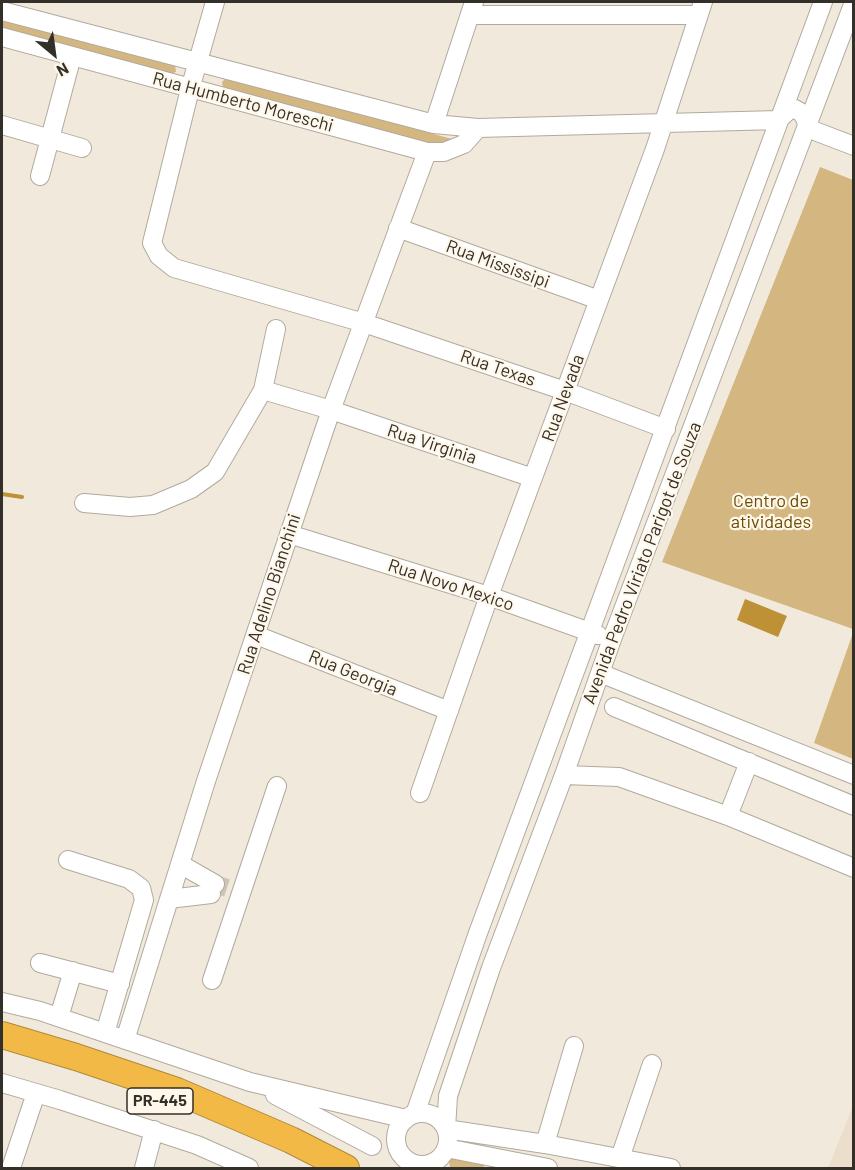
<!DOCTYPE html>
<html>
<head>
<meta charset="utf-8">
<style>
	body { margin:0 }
	#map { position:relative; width:855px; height:1170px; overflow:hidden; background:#f1eadc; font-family:Barlow,sans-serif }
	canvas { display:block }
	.frame { position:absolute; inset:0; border:3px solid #33302a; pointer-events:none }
	.north { position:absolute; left:24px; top:24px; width:60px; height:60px; -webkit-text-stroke:4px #fff7e9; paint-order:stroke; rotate:151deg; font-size:16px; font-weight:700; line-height:24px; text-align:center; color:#33302a }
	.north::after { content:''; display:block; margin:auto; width:21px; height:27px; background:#33302a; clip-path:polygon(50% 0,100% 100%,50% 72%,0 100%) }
</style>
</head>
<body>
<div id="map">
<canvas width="855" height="1170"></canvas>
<div class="frame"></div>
<div class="north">N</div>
</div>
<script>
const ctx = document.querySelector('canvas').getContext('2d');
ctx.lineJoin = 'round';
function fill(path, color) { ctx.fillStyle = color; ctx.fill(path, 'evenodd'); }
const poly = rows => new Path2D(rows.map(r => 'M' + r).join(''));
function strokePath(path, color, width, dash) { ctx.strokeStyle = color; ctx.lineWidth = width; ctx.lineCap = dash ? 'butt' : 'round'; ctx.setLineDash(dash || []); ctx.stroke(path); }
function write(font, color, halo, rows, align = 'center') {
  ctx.font = font + ' Barlow,sans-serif'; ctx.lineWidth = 4.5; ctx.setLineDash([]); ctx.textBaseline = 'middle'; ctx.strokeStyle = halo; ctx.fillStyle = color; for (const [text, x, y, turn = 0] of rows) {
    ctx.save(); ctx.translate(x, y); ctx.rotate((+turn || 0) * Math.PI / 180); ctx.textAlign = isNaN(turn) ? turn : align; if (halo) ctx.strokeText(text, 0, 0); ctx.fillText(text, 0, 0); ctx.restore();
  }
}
const built = poly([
	[853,1106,853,1168,828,1168]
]);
const green = poly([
	[2,17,175,64,176,72,170,74,2,27],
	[226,78,452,139,449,145,430,144,223,88,222,82],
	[820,167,853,180,853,629,662,562],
	[853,633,854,759,853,759,814,743],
	[454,1156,485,1164,483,1168,453,1168,450,1167,449,1161]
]);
const water = poly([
	[745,599,787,616,778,637,737,620]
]);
const stream = poly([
	[2,494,22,497]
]);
const minorTunnel = poly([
	[215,884,227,888]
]);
const minor = poly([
	[215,2,190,89,152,243,159,256,174,268,364,323,565,391,666,429],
	[2,11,434,124,478,128,778,120,789,110,795,109,802,113,806,120,807,128],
	[470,15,698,15],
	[2,37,427,152,444,152,464,144,478,128],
	[434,124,474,2],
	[2,125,82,148],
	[807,128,854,146],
	[40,176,72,56],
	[398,228,599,300],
	[263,390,331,410,533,478],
	[84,503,130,507,153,505,191,489,215,472,263,390,276,329],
	[289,534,489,596,598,635],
	[256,635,449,711],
	[600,673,854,775],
	[614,707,854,806],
	[564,775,619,777,728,816,854,868],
	[420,793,489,596,655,149,703,2],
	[728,816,749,762],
	[68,860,129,879,141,888,144,900,105,1033],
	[180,864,215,884],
	[169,899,211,894],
	[40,963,120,984],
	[212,980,277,786],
	[2,1002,40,1011,250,1082,406,1119],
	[59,1017,73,971],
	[125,1040,206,781,331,410,427,152],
	[2,1083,60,1100,197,1145,249,1168],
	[275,1095,372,1146],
	'396 1139a26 26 0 1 1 52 0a26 26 0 1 1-52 0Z',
	[415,1114,478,933,823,2],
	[545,1144,574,1046],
	[446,1148,548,1168],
	[620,1158,652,1064],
	[11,1168,36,1093],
	[144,1168,154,1130],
	[671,1168,545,1144,446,1129,448,1096,491,968,564,775,612,639,854,2]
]);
const highway = poly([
	[2,1035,76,1057,177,1091,291,1140,346,1168]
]);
const shields = [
	[160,1101,66]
];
const shieldNames = [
	["PR-445",160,1101]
];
const streetNames = [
	["Rua Humberto Moreschi",243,102,15],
	["Rua Mississipi",498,264,20],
	["Rua Texas",498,368,19],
	["Rua Nevada",563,398,-70],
	["Rua Virginia",432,444,18],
	["Avenida Pedro Viriato Parigot de Souza",642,563,-69],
	["Rua Novo Mexico",451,585,18],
	["Rua Adelino Bianchini",269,594,-72],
	["Rua Georgia",353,673,22]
];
const parkNames = [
	["Centro de",771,501],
	["atividades",771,522]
];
fill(built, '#ebdfcb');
fill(green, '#d4b681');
fill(water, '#be9136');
strokePath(stream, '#be9136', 4);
strokePath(minorTunnel, '#cbc5b8', 18, [18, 9]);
strokePath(minor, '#b1aa9d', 20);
strokePath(highway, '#af893c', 28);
strokePath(minor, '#fff', 18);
strokePath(highway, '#f2b946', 26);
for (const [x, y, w] of shields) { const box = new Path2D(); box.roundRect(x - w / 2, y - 13, w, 26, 4.5); ctx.fillStyle = '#fff7e9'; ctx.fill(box); strokePath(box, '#33302a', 1.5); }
write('bold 16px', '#33302a', null, shieldNames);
write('18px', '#33302a', '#fff7e9', streetNames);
write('18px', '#6b4d03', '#fff7e9', parkNames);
</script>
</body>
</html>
